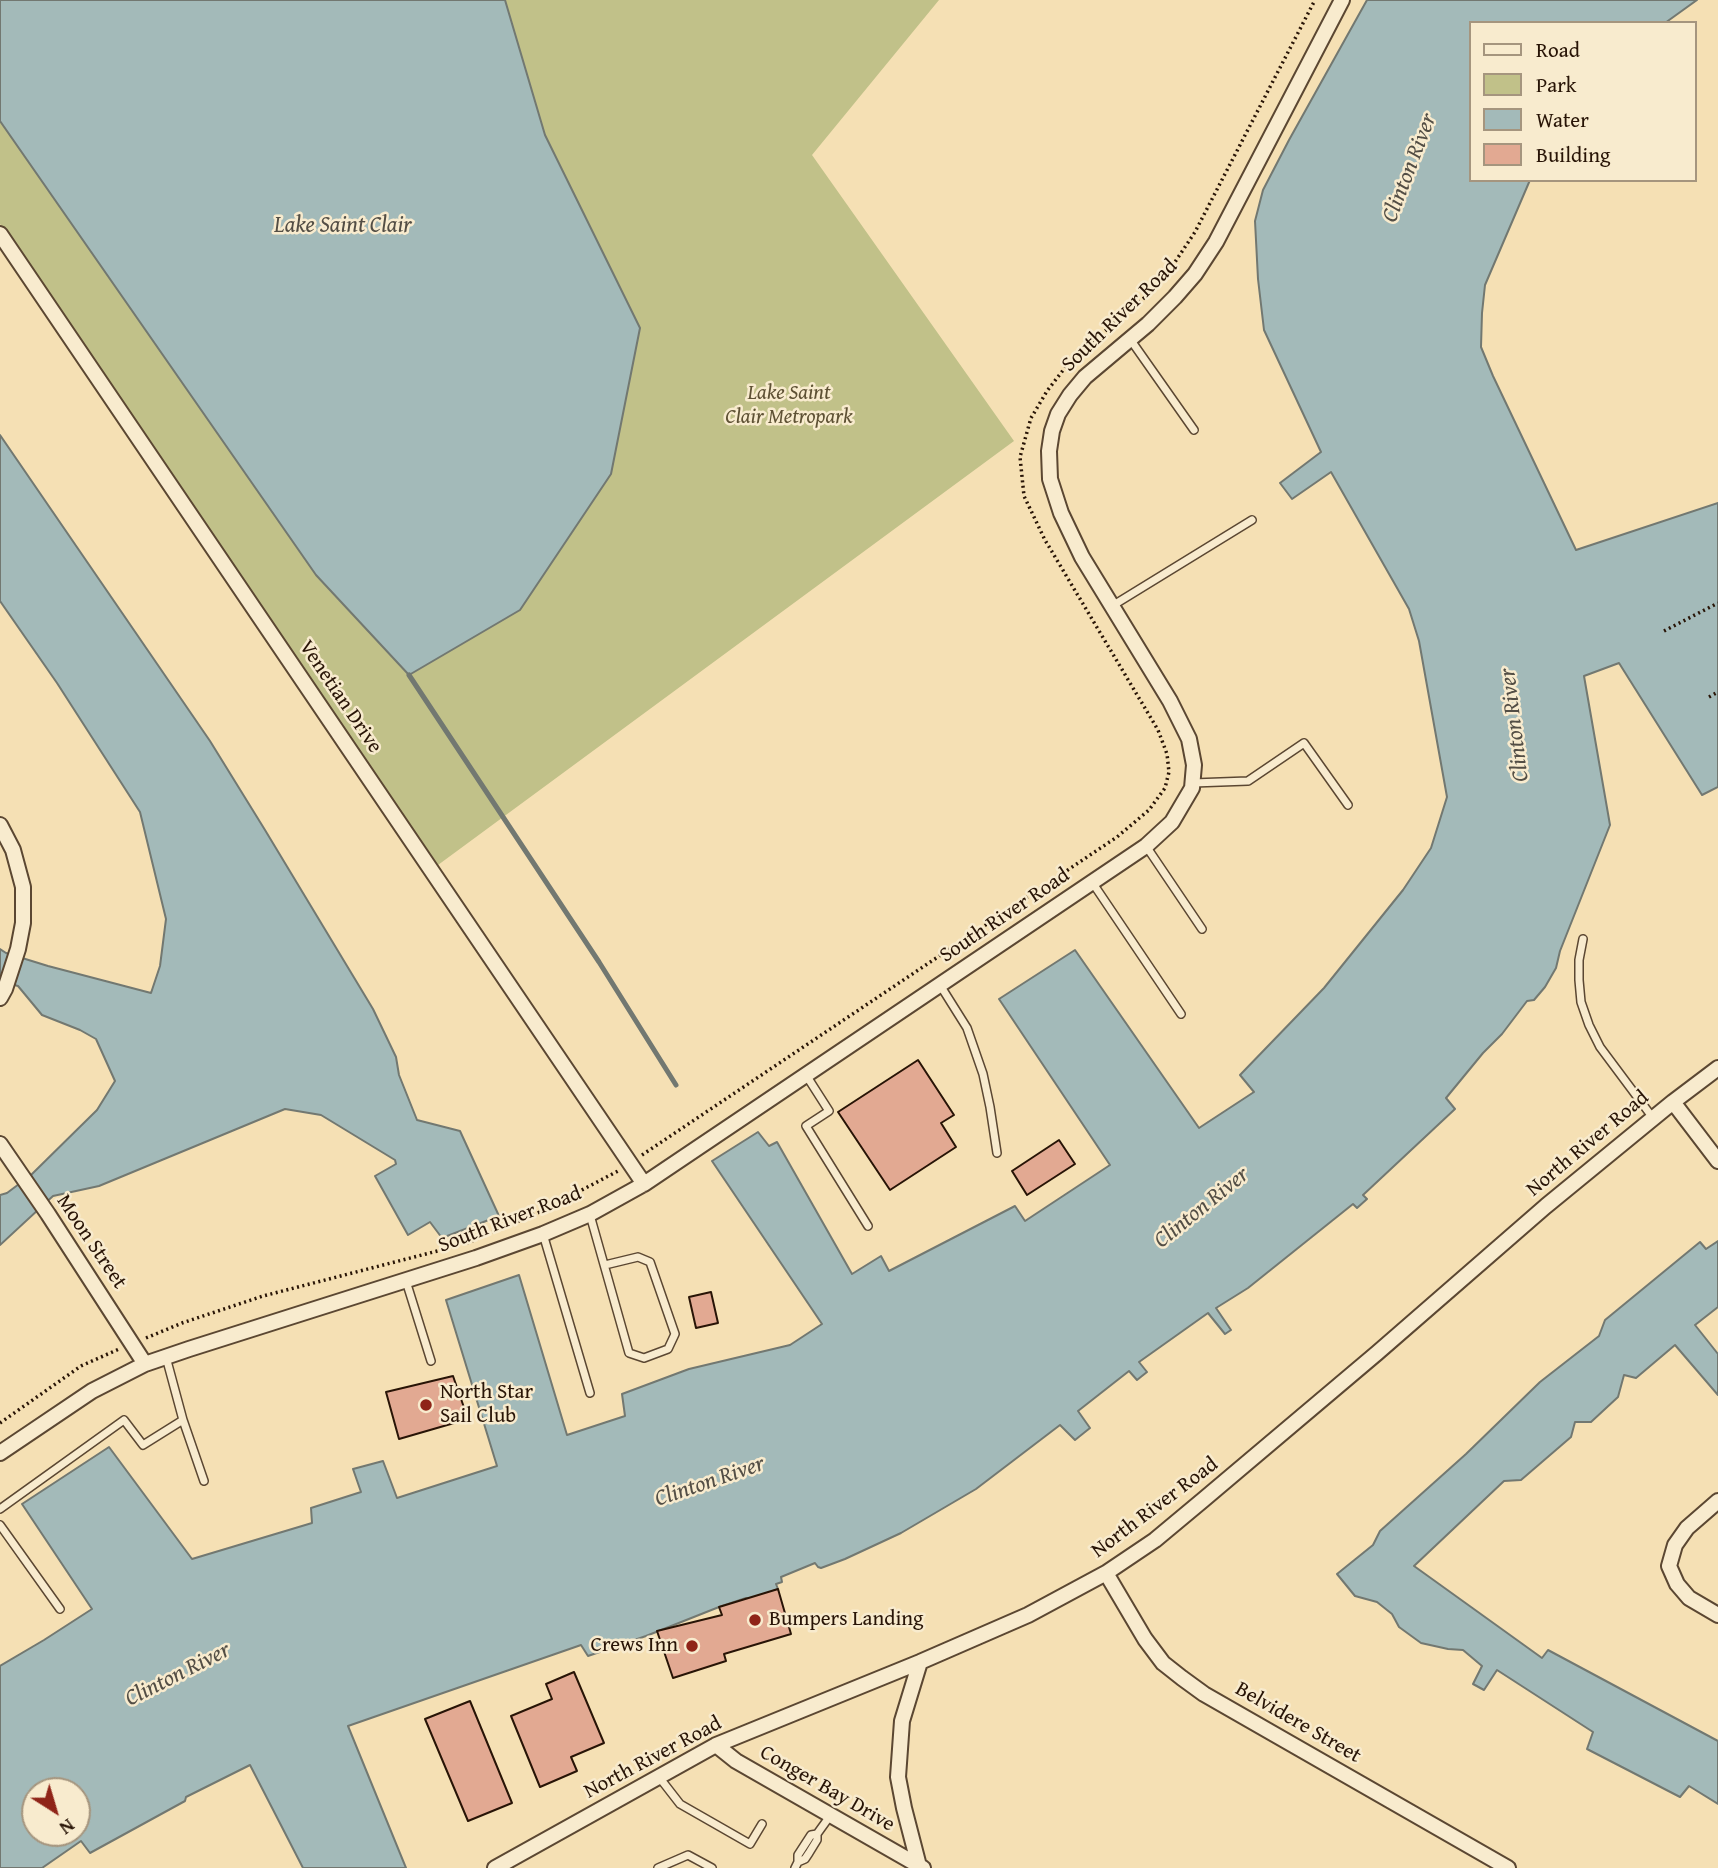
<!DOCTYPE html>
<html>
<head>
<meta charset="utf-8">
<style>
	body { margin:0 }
	#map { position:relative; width:1718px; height:1868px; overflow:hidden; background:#f5e0b4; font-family:"Gentium Book Plus",serif }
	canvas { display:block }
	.legend { position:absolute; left:1469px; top:21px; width:228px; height:161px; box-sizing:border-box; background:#f8ebce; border:2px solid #a5957e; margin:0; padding:9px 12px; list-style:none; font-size:21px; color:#281406 }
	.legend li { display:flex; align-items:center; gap:14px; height:35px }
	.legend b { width:35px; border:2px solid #a5957e }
	.north { position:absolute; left:21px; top:1777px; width:70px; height:70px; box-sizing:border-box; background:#f8ebce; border:2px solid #a5957e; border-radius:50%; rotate:143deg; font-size:19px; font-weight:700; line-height:28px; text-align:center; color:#281406 }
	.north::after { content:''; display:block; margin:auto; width:24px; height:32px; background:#8f2418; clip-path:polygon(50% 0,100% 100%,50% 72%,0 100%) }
</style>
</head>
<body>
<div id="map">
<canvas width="1718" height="1868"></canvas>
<ul class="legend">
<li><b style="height:9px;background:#f8ebce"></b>Road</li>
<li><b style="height:19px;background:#c1c189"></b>Park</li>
<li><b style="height:19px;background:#a3bab9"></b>Water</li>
<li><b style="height:19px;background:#e2a992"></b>Building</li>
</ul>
<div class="north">N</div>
</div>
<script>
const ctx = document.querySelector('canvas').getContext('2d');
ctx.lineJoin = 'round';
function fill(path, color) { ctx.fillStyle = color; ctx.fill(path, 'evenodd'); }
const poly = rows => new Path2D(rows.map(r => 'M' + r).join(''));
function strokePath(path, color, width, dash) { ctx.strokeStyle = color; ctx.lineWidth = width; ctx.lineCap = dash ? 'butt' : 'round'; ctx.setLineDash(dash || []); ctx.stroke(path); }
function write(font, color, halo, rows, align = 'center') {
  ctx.font = font + ' "Gentium Book Plus",serif'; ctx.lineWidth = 5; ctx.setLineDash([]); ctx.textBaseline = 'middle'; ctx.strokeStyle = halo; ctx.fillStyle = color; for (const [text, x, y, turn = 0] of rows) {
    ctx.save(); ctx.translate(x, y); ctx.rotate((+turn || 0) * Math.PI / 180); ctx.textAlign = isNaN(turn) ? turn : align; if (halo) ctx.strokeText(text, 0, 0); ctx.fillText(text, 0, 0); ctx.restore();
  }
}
const green = poly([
	[505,0,939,0,812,155,1014,441,438,865,0,224,0,121,316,575,409,674,640,328,545,135]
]);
const water = poly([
	[0,0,505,0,545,135,640,328,611,474,520,610,409,675,316,575,0,121,0,0],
	[1367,0,1697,0,1665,23,1471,23,1471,180,1530,180,1485,285,1482,313,1481,347,1493,376,1576,550,1718,503,1718,787,1702,795,1619,663,1584,676,1610,825,1560,951,1556,968,1545,987,1534,1000,1527,1001,1502,1034,1483,1053,1446,1098,1455,1109,1363,1195,1367,1199,1357,1208,1353,1204,1248,1288,1216,1308,1231,1330,1225,1334,1208,1313,1139,1362,1147,1372,1137,1380,1129,1371,1078,1411,1090,1428,1075,1440,1060,1425,976,1489,901,1533,845,1559,821,1568,818,1567,815,1563,781,1577,782,1582,776,1584,778,1589,753,1599,746,1598,719,1607,646,1636,588,1656,581,1645,348,1726,406,1868,303,1868,250,1765,186,1797,185,1801,90,1853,81,1841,42,1868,0,1868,0,1666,44,1640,92,1609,22,1504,109,1447,192,1559,312,1523,311,1508,361,1492,353,1469,383,1461,397,1498,497,1466,446,1300,519,1275,567,1435,625,1416,622,1394,689,1369,790,1345,822,1324,712,1161,758,1132,769,1146,777,1142,852,1274,881,1256,889,1271,1015,1206,1025,1221,1110,1165,999,999,1075,950,1199,1128,1254,1092,1240,1075,1324,988,1403,890,1431,848,1447,797,1419,641,1409,609,1331,472,1292,499,1280,483,1321,452,1264,330,1258,279,1255,221,1263,190,1289,140,1367,0],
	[35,1791,77,1791,77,1833,35,1833,35,1791],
	[0,435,210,741,265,830,373,1009,396,1057,399,1075,417,1120,460,1131,499,1216,442,1238,430,1222,408,1235,375,1176,396,1164,395,1160,321,1115,285,1109,99,1186,53,1196,0,1245,0,1195,7,1193,31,1175,97,1110,115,1081,96,1039,80,1030,42,1015,18,986,0,981,0,949,6,953,48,966,151,993,160,966,166,919,140,812,57,683,0,601,0,435],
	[1718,1241,1718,1307,1695,1325,1718,1354,1718,1395,1675,1345,1636,1378,1624,1375,1618,1397,1591,1422,1575,1422,1571,1437,1521,1480,1504,1481,1414,1566,1542,1658,1548,1650,1718,1741,1718,1804,1689,1786,1680,1797,1587,1749,1593,1732,1497,1670,1484,1690,1473,1684,1482,1666,1463,1650,1448,1649,1421,1643,1399,1627,1392,1614,1377,1602,1355,1596,1337,1574,1373,1545,1380,1531,1466,1454,1540,1382,1599,1336,1605,1320,1700,1242,1706,1249,1718,1241]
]);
const stream = poly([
	[409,675,599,962,676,1085]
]);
const building = poly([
	[918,1060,954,1115,941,1123,956,1147,890,1190,838,1112,918,1060],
	[1059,1140,1075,1164,1027,1195,1012,1171,1059,1140],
	[711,1292,718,1323,696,1328,689,1297,711,1292],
	[453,1376,468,1419,399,1439,386,1392,453,1376],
	[778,1589,791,1634,724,1654,726,1661,673,1678,657,1631,722,1615,719,1607,778,1589],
	[574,1672,604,1743,571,1757,577,1771,540,1787,511,1716,552,1699,546,1684,574,1672],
	[470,1701,512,1803,468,1821,425,1719,470,1701]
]);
const path = poly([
	[1664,631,1718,603],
	[1709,697,1718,692],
	[642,1155,1117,837,1149,810,1165,788,1169,772,1167,754,1158,730,1045,540,1024,496,1020,457,1031,418,1047,391,1071,360,1151,292,1173,265,1195,232,1315,0],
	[467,1243,542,1211,618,1171],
	[146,1338,182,1323,263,1296,453,1247],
	[0,1423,81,1366,119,1349]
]);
const lane = poly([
	[1130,339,1194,430],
	[1112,606,1252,520],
	[1193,783,1248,781,1304,743,1348,805],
	[1146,846,1202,929],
	[1092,882,1181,1014],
	[1583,939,1579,960,1579,980,1581,1002,1589,1025,1600,1047,1653,1118],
	[940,985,967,1028,983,1074,990,1107,997,1153],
	[806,1075,829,1111,806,1126,868,1226],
	[590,1215,629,1353,644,1358,668,1349,675,1334,650,1262,638,1257,605,1265],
	[543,1234,590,1393],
	[406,1281,431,1361],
	[183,1420,204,1481],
	[0,1509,124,1420,143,1445,183,1420,166,1357],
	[0,1525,60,1609],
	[659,1777,680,1804,750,1844,762,1824],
	[798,1862,798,1855,811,1835,817,1834],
	[658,1868,688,1855,712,1868],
	[795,1868,798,1862,805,1859,809,1853,817,1840,817,1834,830,1816]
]);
const street = poly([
	[0,234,644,1184],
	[0,825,13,850,23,887,23,923,18,949,5,989,0,998],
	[1673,1102,1718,1161],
	[0,1144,48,1214,145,1364],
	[0,1453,92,1391,145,1364,189,1349,476,1258,543,1234,590,1214,644,1184,1146,846,1172,822,1192,788,1194,765,1189,739,1170,701,1082,557,1061,513,1050,479,1049,451,1052,431,1058,414,1070,395,1085,377,1148,324,1175,297,1195,274,1216,242,1342,0],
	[1718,1501,1687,1528,1675,1545,1669,1566,1677,1584,1689,1598,1718,1615],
	[1106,1573,1145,1639,1163,1663,1182,1678,1204,1694,1508,1868],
	[716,1745,736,1761,923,1868],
	[919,1866,904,1808,898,1777,902,1721,920,1662],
	[495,1868,716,1745,920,1662,1028,1615,1106,1573,1155,1540,1203,1500,1377,1353,1546,1206,1673,1102,1718,1068]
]);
const markers = [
	[426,1405,7,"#8f2418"],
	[755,1620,7,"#8f2418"],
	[692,1646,7,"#8f2418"]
];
const streetNames = [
	["South River Road",1120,316,-44],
	["Venetian Drive",340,697,56],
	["South River Road",1005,916,-34],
	["North River Road",1588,1144,-40],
	["South River Road",510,1220,-21],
	["Moon Street",91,1242,56],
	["North River Road",1155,1508,-37],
	["Belvidere Street",1298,1723,30],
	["North River Road",653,1758,-28],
	["Conger Bay Drive",827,1789,30]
];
const parkNames = [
	["Lake Saint",789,394],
	["Clair Metropark",789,418]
];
const poiNames = [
	["North Star",440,1393],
	["Sail Club",440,1417],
	["Bumpers Landing",769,1620],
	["Crews Inn",678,1646,"right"]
];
const waterNames = [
	["Clinton River",1410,168,-69],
	["Lake Saint Clair",343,226],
	["Clinton River",1515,725,-97],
	["Clinton River",1202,1208,-39],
	["Clinton River",710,1482,-19],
	["Clinton River",178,1675,-27]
];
fill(green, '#c1c189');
fill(water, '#a3bab9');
strokePath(water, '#727871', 2);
strokePath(stream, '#727871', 5);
fill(building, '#e2a992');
strokePath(building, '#281406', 2);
strokePath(lane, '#5b4732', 10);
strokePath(street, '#5b4732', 18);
strokePath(path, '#281406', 3.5, [2, 3.5]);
strokePath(lane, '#f8ebce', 7);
strokePath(street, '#f8ebce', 14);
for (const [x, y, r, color] of markers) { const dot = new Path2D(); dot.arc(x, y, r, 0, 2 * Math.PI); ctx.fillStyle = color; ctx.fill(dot); strokePath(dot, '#f8ebce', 2.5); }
write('21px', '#281406', '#f8ebce', streetNames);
write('italic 21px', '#5e5134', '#f8ebce', parkNames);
write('21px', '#281406', '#f8ebce', poiNames, 'left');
write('italic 23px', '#534e45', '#f8ebce', waterNames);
</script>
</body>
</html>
